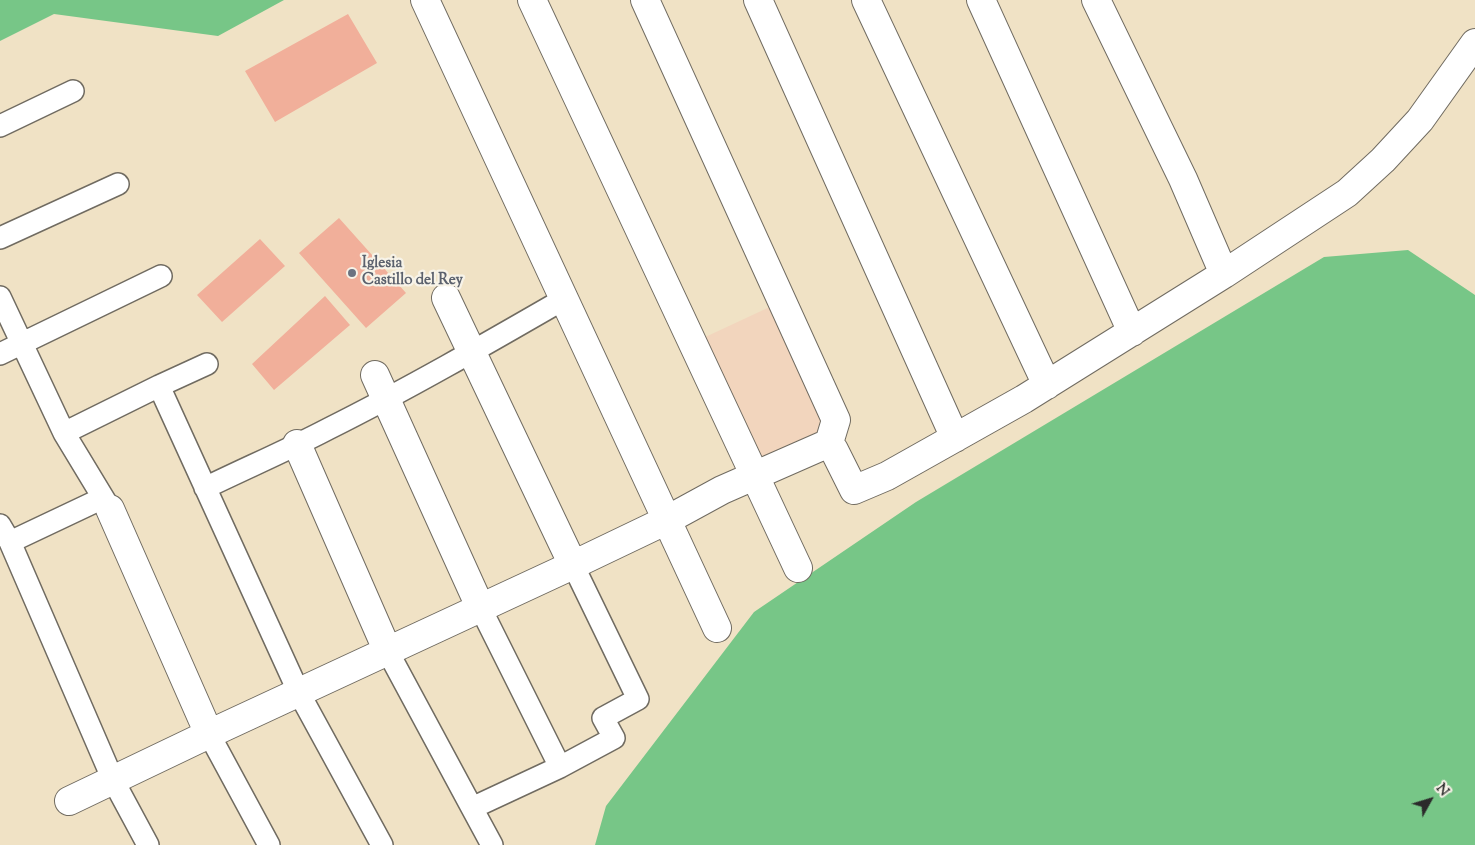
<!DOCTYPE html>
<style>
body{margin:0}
#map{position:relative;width:1475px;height:845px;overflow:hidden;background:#f0e2c5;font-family:"Sorts Mill Goudy",serif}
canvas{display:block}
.north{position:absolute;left:1405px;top:775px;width:50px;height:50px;-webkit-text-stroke:4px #f7f3e8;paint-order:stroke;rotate:51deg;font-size:14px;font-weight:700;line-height:20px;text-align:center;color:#2b2b2b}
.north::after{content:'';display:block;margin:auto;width:18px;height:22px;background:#2b2b2b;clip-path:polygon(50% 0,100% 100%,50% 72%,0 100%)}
</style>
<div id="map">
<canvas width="1475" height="845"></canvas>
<div class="north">N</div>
</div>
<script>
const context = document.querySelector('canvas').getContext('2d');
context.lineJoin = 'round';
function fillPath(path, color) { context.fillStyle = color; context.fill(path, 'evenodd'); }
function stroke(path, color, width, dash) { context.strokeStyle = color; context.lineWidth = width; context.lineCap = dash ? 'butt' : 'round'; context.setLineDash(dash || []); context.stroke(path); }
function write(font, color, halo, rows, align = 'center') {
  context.font = font + ' "Sorts Mill Goudy",serif'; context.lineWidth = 4.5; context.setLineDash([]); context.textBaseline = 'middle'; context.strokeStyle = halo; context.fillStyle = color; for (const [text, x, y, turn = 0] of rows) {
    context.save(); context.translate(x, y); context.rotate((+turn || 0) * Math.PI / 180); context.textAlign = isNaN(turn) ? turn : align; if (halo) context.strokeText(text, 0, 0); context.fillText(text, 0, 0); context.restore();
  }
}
fillPath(new Path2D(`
 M774,305L828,422L825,432L759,466L701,339Z`), '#f2d5bd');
fillPath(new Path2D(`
 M0,0H284L218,36L54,14L0,41Z
 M1408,250L1475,295V845H595L606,806L754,612L916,502L1324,257Z`), '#77c687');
fillPath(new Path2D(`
 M348,14L377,63L275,122L245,71Z
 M339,218L406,293L366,328L299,253Z
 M260,239L285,266L222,322L197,295Z
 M325,296L350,325L274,390L252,364Z`), '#f1af9a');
const pedestrian = new Path2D(`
 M0,126L73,91
 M0,238L118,184
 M0,297L64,433L159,386L299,693L382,845
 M0,354L161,276
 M159,386L207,364
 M64,433L110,509
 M205,488C246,468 288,450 328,429C408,389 486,344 564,299
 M0,525L10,542L113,780L148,845
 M10,542L103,498
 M481,609L560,767L472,808L492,845
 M388,652L472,808
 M209,734L269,845
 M560,767L614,738L603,718L638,699L573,565`);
const minor = new Path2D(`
 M425,0L717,628
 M532,0L798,568
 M645,0L836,420L829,443
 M758,0L955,438
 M866,0L1047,385
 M981,0L1132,332
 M1096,0L1183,179L1224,274
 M446,298L573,565
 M375,375L481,609
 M297,444L388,652
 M110,509L209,734
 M69,801L209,734L573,565L667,520L722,490L829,443L834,450L854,490L887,476L1024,399L1224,274L1347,193L1383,160L1420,120L1475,43`);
stroke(pedestrian, '#706b61', 24);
stroke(minor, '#706b61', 30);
stroke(pedestrian, '#fff', 21);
stroke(minor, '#fff', 28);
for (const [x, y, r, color] of [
 [352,273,5,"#6b7280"]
]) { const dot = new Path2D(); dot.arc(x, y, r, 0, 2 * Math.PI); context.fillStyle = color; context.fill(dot); stroke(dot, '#f7f3e8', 2); }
write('bold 15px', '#5b616d', '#f7f3e8', [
 ["Iglesia",362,264],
 ["Castillo del Rey",362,281]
], 'left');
</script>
